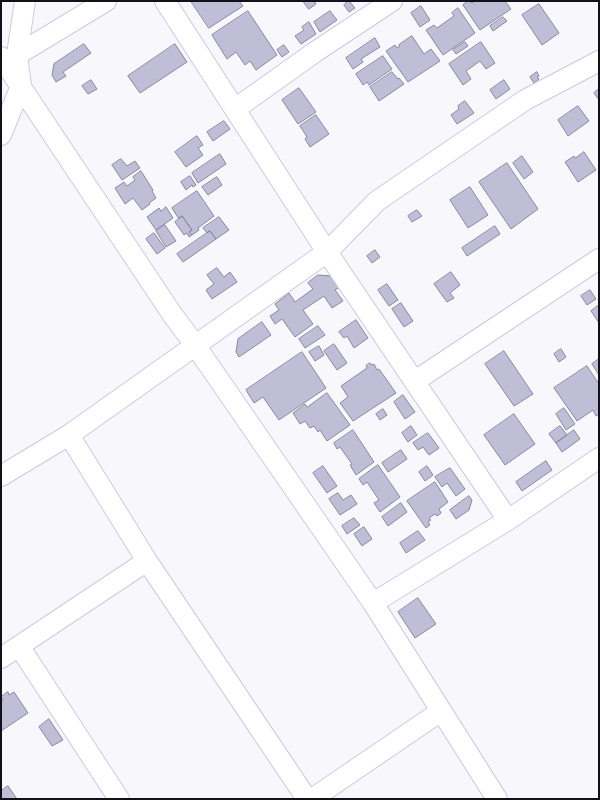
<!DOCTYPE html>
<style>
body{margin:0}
#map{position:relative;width:600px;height:800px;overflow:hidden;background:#f7f7fc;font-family:"Work Sans",sans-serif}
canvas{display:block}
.frame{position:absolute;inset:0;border:2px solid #121119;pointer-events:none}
</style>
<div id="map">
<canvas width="600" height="800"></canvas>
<div class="frame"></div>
</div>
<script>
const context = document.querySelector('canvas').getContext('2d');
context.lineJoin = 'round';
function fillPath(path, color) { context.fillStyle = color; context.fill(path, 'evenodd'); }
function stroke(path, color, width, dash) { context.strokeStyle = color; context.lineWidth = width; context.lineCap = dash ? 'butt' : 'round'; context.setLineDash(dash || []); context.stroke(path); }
const building = new Path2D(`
 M191,1H239L243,6L209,28Z
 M303,1H314L316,4L309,9Z
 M349,1L355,8L349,12L344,5Z
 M469,1L472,3L475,1H505L511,9L480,30L463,5Z
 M539,4L559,33L542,45L522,15Z
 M421,6L430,20L420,27L411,13Z
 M458,8L475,33L443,55L426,30L434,25L437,28L454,16L452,13Z
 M248,11L277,55L256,70L250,61L245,65L236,52L227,59L212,35Z
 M330,11L337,20L320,32L314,22Z
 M503,17L507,21L493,31L490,26Z
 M309,22L316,34L301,44L295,36L304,30L302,27Z
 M412,36L424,54L431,49L440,61L408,82L386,51L395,45L397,48L400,46L399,45Z
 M375,38L380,47L361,59L363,62L353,69L346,58Z
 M465,42L468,46L456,54L453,50Z
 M481,42L495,63L486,69L480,61L466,71L471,79L463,85L449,64Z
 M84,44L91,53L63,72L66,76L56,82L52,75L54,64Z
 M175,44L187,62L140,93L128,76Z
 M284,45L289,52L282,57L277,50Z
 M383,56L392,69L369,85L367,82L363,85L356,74Z
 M392,72L398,79L399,78L404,84L379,101L370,87Z
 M537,72L539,76L537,77L539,79L534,83L530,77Z
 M91,80L97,89L88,94L82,86Z
 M504,80L510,89L496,99L490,90Z
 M299,88L316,112L298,124L282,100Z
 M599,89V100L594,93Z
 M465,101L474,113L457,124L451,115L459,109L458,106Z
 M578,106L589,121L568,136L558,120Z
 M316,115L329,134L310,147L305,139L307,137L300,126Z
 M224,121L230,129L213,141L207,132Z
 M197,136L203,145L198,148L203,155L186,167L175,152Z
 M584,152L596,170L578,182L565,162L574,156L575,158Z
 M220,154L226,164L198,183L192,173Z
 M522,156L533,172L524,179L513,163Z
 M121,159L127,166L135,161L140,168L122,180L112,165Z
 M507,163L538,209L511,229L479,182Z
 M141,171L153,190L152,191L156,198L149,203L150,204L142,210L133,198L125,204L115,188L124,182L127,186L135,180L133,177Z
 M190,176L196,185L193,187L192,185L186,190L181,182Z
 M217,177L222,185L208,195L202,187Z
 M470,187L488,215L468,228L450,200Z
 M197,191L214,216L198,228L199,230L192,235L189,232L192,230L182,216L179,219L172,208Z
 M166,207L173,218L156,230L147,217L159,208L161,211Z
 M417,210L422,216L412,222L408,216Z
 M182,216L192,230L189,232L192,235L189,237L187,233L184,235L175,222Z
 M219,217L229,230L216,239L210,231L207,233L203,228Z
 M165,225L176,241L166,247L156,231Z
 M495,226L500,234L467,256L462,248Z
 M210,231L216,239L183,262L177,254Z
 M154,233L165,248L157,254L146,239Z
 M375,250L380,257L372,263L367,256Z
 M217,268L224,277L230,272L237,282L212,299L206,290L214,284L207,275Z
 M451,272L460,285L450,293L454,298L447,302L434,284Z
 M318,275L332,276L343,285L335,290L343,301L332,308L324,296L303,310L313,324L295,337L282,319L275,324L270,316L279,310L275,304L289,293L295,302L313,289L308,283Z
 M387,284L398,300L389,306L378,290Z
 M590,290L596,299L587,305L581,296Z
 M401,303L413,321L404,327L392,309Z
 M599,305V323L591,311Z
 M356,320L368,338L354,348L347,336L344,338L339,332Z
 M262,322L271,335L239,357L236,352L238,339Z
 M318,326L325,335L305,348L299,339Z
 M334,344L347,363L337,370L324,351Z
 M319,346L324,355L315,361L309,352Z
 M561,349L566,357L559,362L554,354Z
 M504,351L533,394L514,406L485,364Z
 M302,352L326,388L279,420L263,397L254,403L246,390Z
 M599,359V375L592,364Z
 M370,363L372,365L374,364L377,370L379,369L396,393L353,421L340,403L348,397L341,386L367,368L366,366Z
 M587,366L599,384V414L596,416L593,410L577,421L554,388Z
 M327,393L350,425L327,441L320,430L318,432L314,426L310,428L305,421L300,424L293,413L305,404L307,407Z
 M403,395L415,412L405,419L394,402Z
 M564,408L575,424L566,430L556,414Z
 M383,409L387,415L380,420L376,414Z
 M514,414L535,444L505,465L484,435Z
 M411,426L417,435L408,442L402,433Z
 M560,426L567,435L556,443L549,434Z
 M353,430L374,462L356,475L350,465L352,464L340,447L337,449L334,443Z
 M574,430L580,439L562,452L556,443Z
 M428,433L439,448L429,455L423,447L418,450L413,443Z
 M401,450L407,459L388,472L382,463Z
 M546,461L552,470L522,491L516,482Z
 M378,465L400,497L380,512L374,503L379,500L367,482L363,485L359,479Z
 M323,466L337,486L327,493L313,473Z
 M427,466L433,475L425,481L419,472Z
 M450,468L465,489L456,496L447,483L442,487L435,477Z
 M435,482L448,502L439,509L441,513L437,516L435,514L429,518L431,520L428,522L430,525L426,528L407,501Z
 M338,493L343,500L351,495L357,504L340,515L329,499Z
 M469,496L472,500L469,510L456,519L450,510Z
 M401,503L407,512L388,526L382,517Z
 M354,518L360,525L347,534L342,526Z
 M364,527L372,539L362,546L354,534Z
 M418,531L425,540L406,553L400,543Z
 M418,598L436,624L415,638L398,612Z
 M8,692L9,695L14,692L28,713L1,731V701L3,700L1,697Z
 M49,719L63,740L52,746L39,727Z
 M8,786L17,799H1V791Z`);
fillPath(building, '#c0bdd6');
stroke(building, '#8a879e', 1);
const minor = new Path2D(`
 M165,1L327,252L508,520
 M17,55L106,1
 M1,57L172,314L195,345L373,603L497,799
 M235,109L315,52L392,1
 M1,135L21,86L17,55L25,1
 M415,381L599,259
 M69,435L147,561L307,799
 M1,476L69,435L327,252L377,201L525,100L599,61
 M373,603L508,520L599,458
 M19,646L119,799
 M1,658L147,561
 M312,799L441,711`);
stroke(minor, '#cdc9e2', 22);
stroke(minor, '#fff', 20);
</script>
